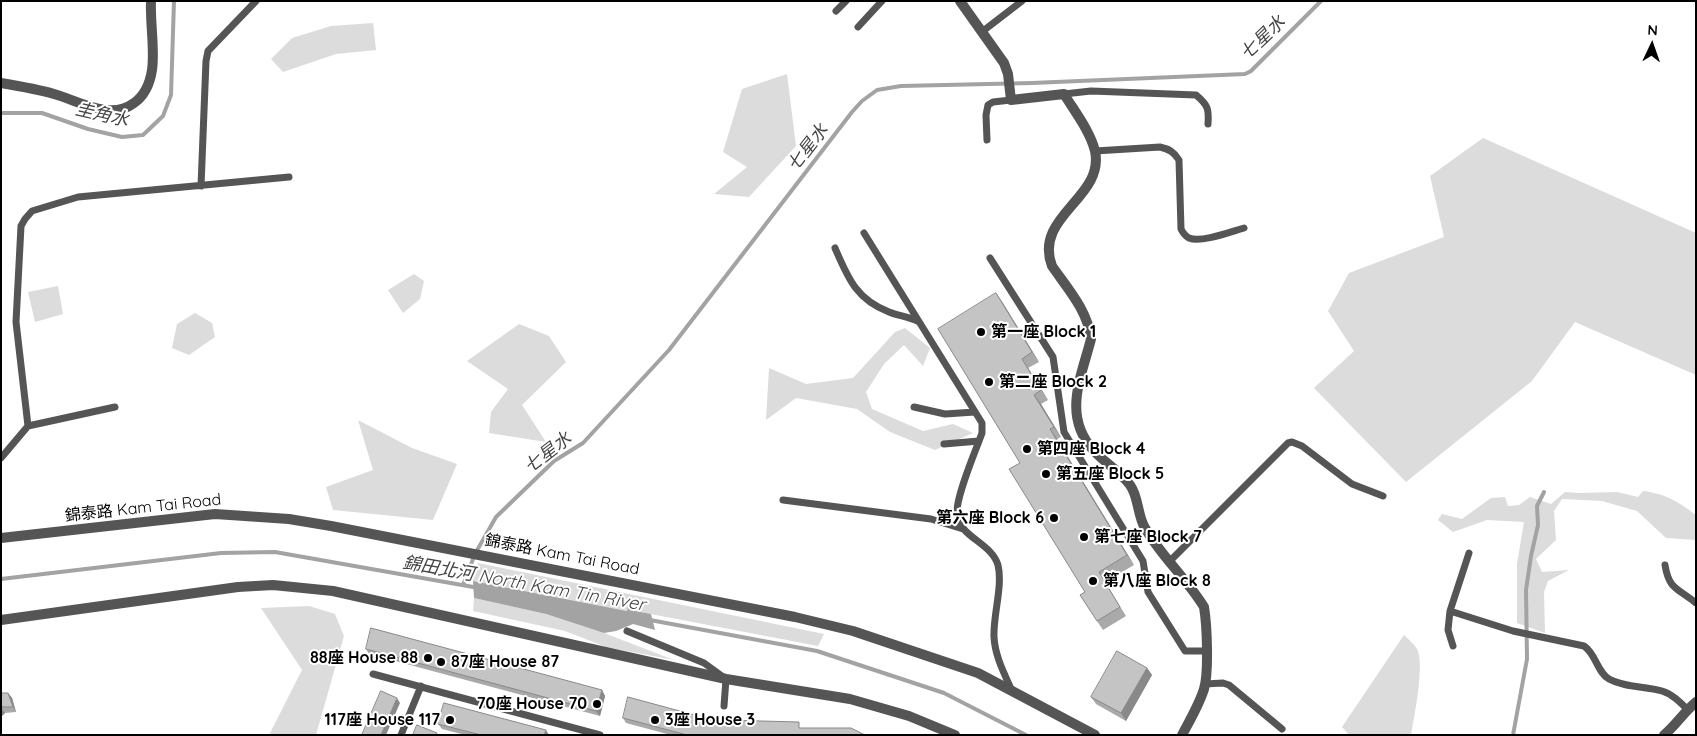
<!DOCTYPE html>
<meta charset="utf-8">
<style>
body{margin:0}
#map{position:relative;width:1697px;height:736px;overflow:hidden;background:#fff;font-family:Quicksand,sans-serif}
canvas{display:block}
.frame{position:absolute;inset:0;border:2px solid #000;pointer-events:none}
.north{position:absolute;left:1627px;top:20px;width:50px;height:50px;-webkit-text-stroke:4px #fff;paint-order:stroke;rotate:3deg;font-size:14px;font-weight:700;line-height:20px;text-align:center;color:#000}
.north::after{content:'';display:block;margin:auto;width:18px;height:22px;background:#000;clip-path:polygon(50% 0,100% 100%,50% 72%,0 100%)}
</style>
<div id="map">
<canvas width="1697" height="736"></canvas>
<div class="frame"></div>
<div class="north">N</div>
</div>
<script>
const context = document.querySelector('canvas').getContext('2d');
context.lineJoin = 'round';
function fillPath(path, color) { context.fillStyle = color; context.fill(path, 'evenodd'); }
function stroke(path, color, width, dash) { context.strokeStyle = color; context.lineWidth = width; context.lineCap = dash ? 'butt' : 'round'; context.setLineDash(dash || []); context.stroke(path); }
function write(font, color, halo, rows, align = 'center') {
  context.font = font + ' Quicksand,"Noto Sans TC",sans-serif'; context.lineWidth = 4; context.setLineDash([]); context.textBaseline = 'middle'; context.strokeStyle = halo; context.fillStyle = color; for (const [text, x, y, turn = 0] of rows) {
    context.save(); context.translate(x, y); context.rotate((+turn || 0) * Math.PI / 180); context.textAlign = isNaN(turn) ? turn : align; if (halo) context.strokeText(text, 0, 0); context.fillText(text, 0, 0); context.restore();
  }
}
fillPath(new Path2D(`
 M373,23L376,50L336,54L283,72L271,59L292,38L331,26Z
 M787,74L796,146L749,197L714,194L747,167L723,152L742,89Z
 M1483,138L1696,233V375L1575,322L1532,381L1406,482L1314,388L1354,351L1328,311L1349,273L1444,237L1430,176Z
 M414,274L424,281L420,299L403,313L388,290Z
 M58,286L63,314L35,322L28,292Z
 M195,313L212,323L215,337L189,355L172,348L177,324Z
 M519,324L549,336L566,362L522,405L546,442L489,433L491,412L508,389L467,361Z
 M905,328L930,348L923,366L904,345L884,364L866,392L872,409L923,431L953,424L973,433L935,450L890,432L857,409L796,398L766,420L769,368L806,384L853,378L895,332Z
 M358,420L412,448L457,464L433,520L333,510L326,487L373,470Z
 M1643,491C1666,494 1677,501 1696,515V540L1666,538L1637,511L1602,501L1562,499L1554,511L1556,540L1536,559L1542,572L1569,570L1548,581L1544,592L1545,633L1517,623V564L1524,522L1487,520L1453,532L1438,520L1442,514L1462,519L1491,498L1505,497L1508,506L1519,505L1530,497L1551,504L1565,492L1580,493L1617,492L1638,497Z
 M478,563L824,634L818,646L635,611L636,605L629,604L628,611L473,581Z
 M474,598L546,614L604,633L674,660L606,647L565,631L473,611Z
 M309,606L335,614L344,636L316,735H269L302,670L261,608Z
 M1404,635C1408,639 1414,644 1417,649C1425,664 1414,718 1411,735H1349L1342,727Z`), '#dcdcdc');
fillPath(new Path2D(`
 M473,581L627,611L629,603L636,605L635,611L651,614L655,630L633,624L616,631L604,633L546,614L474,598Z`), '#a3a3a3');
stroke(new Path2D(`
 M1,113H42L88,129L122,137L143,135L163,116L171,95L174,1
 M1,579L221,553L275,552L479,588
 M463,585L475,554L496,517L554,461L583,443L669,350L852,112L862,101L877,90L901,86L1032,83L1245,74L1251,71L1321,1
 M650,620L817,651L944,693L1026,735
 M1513,735L1527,659L1526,590L1531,556L1538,525L1537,506L1544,492`), '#a3a3a3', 4);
stroke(new Path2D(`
 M836,11L846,1
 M858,27L882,1
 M983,31L1022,1
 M1064,94L1091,91L1196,95C1208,105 1209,109 1208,124
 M987,140L986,115L988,105L993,102L1011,100
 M1095,151L1160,147C1169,149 1174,152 1179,160L1181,229C1183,233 1185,236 1189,238C1201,243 1230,232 1244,228
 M201,186L206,61L208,51L256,1
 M864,233L982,423V433C976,450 956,496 957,513C958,537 991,542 998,565C1003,586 993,615 994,637C995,656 1004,673 1012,691
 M835,248C848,278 856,299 889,312C899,316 910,317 919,322
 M990,258L1053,357L1064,432L1143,561L1148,592L1185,651H1206
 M914,407L945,414L975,412
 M28,426L16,322L21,226L25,219L32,211L78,197L289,177
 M944,444L979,441
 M1,458L28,426L115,407
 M783,500L931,519L963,529
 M1169,562L1288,443L1292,442L1302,446L1352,484L1383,496
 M1665,565C1669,590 1678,588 1696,603
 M1450,611L1513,631L1584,646C1596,654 1597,672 1609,679C1625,688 1646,686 1662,691C1672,694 1680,702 1687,709
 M627,631L704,663L726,679L724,706
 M1453,646L1448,630L1450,611L1469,553
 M373,674L600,735
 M1205,684L1223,683L1229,685L1282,729
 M401,735L421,686`), '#555', 7);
stroke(new Path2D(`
 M960,1L1004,63L1008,74L1011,100L1064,94C1075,112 1090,131 1095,151C1105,198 1033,216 1052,266C1068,289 1088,311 1091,339C1081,378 1062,416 1094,451C1105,463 1121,472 1130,485C1139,497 1137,515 1145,528C1161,556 1187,579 1204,607C1207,625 1209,672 1204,689C1199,705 1190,720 1182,735
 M1,83C19,86 37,89 54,94C79,101 110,121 134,103C144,96 150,83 152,70C155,50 150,23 151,1
 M1,538L215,514L289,519L331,526L795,617L853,631L978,673L1095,735
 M1,620L238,587L273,585L333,591L726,679L850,699L909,716L955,735
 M1664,735C1676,725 1684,712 1696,702`), '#555', 10);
fillPath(new Path2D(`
 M996,293L1039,362L1028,368L1048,400L1041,404L1061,437L1057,439L1134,565L1105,582L1126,616L1103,630L1097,621L1085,592L1020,463Z
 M366,649L602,690L605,696L600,716L369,654Z
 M1147,668L1152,675L1126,721L1096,704L1091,697Z
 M1,693H8L12,698L16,712L5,713L1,717Z
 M623,718L724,723L865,735H671L626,723Z
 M438,724L549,735H465L442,729Z`), '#a9a9a9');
fillPath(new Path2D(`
 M996,293L1003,303L1039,362L1032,352Z
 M1022,359L1028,368L1048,400L1041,390Z
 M1034,395L1041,404L1061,437L1054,427Z
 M1050,429L1057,439L1134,565L1127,555Z
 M1147,668L1152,675L1126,721L1121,713Z
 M602,690L605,696L600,716L596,711Z
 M8,693L12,698L16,712L13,707Z
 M397,698L400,703L386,735H381Z
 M1,708L5,713L1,717Z
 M546,730L549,735H544Z`), '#898989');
const building = new Path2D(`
 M996,293L1032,352L1022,359L1041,390L1034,395L1054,427L1050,429L1127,555L1099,572L1120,607L1097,621L1080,595L1085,592L1009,469L1020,463L938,329Z
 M371,628L602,690L596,711L366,649Z
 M1117,651L1147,668L1121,713L1091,697Z
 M381,691L397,698L381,735H362Z
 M1,693H8L13,707H1Z
 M628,697L724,723V720L799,722V728H851L865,735H687L623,718Z
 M444,703L546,730L544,735H481L438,724Z
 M417,725L437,733L436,735H413Z`);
fillPath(building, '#c4c4c4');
stroke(building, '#898989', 1);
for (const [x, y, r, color] of [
 [981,332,5,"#000"],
 [989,382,5,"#000"],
 [1027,449,5,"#000"],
 [1046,474,5,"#000"],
 [1054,518,5,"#000"],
 [1084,537,5,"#000"],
 [1093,581,5,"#000"],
 [428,658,5,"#000"],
 [441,662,5,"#000"],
 [597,704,5,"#000"],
 [450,720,5,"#000"],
 [655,720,5,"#000"]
]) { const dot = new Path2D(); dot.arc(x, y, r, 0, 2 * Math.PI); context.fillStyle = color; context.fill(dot); stroke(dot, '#fff', 2); }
write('bold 16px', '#000', '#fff', [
 ["第一座 Block 1",991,332],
 ["第二座 Block 2",999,382],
 ["第四座 Block 4",1037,449],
 ["第五座 Block 5",1056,474],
 ["第六座 Block 6",1044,518,"right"],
 ["第七座 Block 7",1094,537],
 ["第八座 Block 8",1103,581],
 ["88座 House 88",418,658,"right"],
 ["87座 House 87",451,662],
 ["70座 House 70",587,704,"right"],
 ["117座 House 117",440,720,"right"],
 ["3座 House 3",665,720]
], 'left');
write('16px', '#000', '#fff', [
 ["錦泰路 Kam Tai Road",143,508,-6],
 ["錦泰路 Kam Tai Road",562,555,11]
]);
write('italic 18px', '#444', '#fff', [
 ["七星水",1263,38,-44],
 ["圭角水",102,115,13],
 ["七星水",808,148,-52],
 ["七星水",548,453,-38],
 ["錦田北河 North Kam Tin River",524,584,10]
]);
</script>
